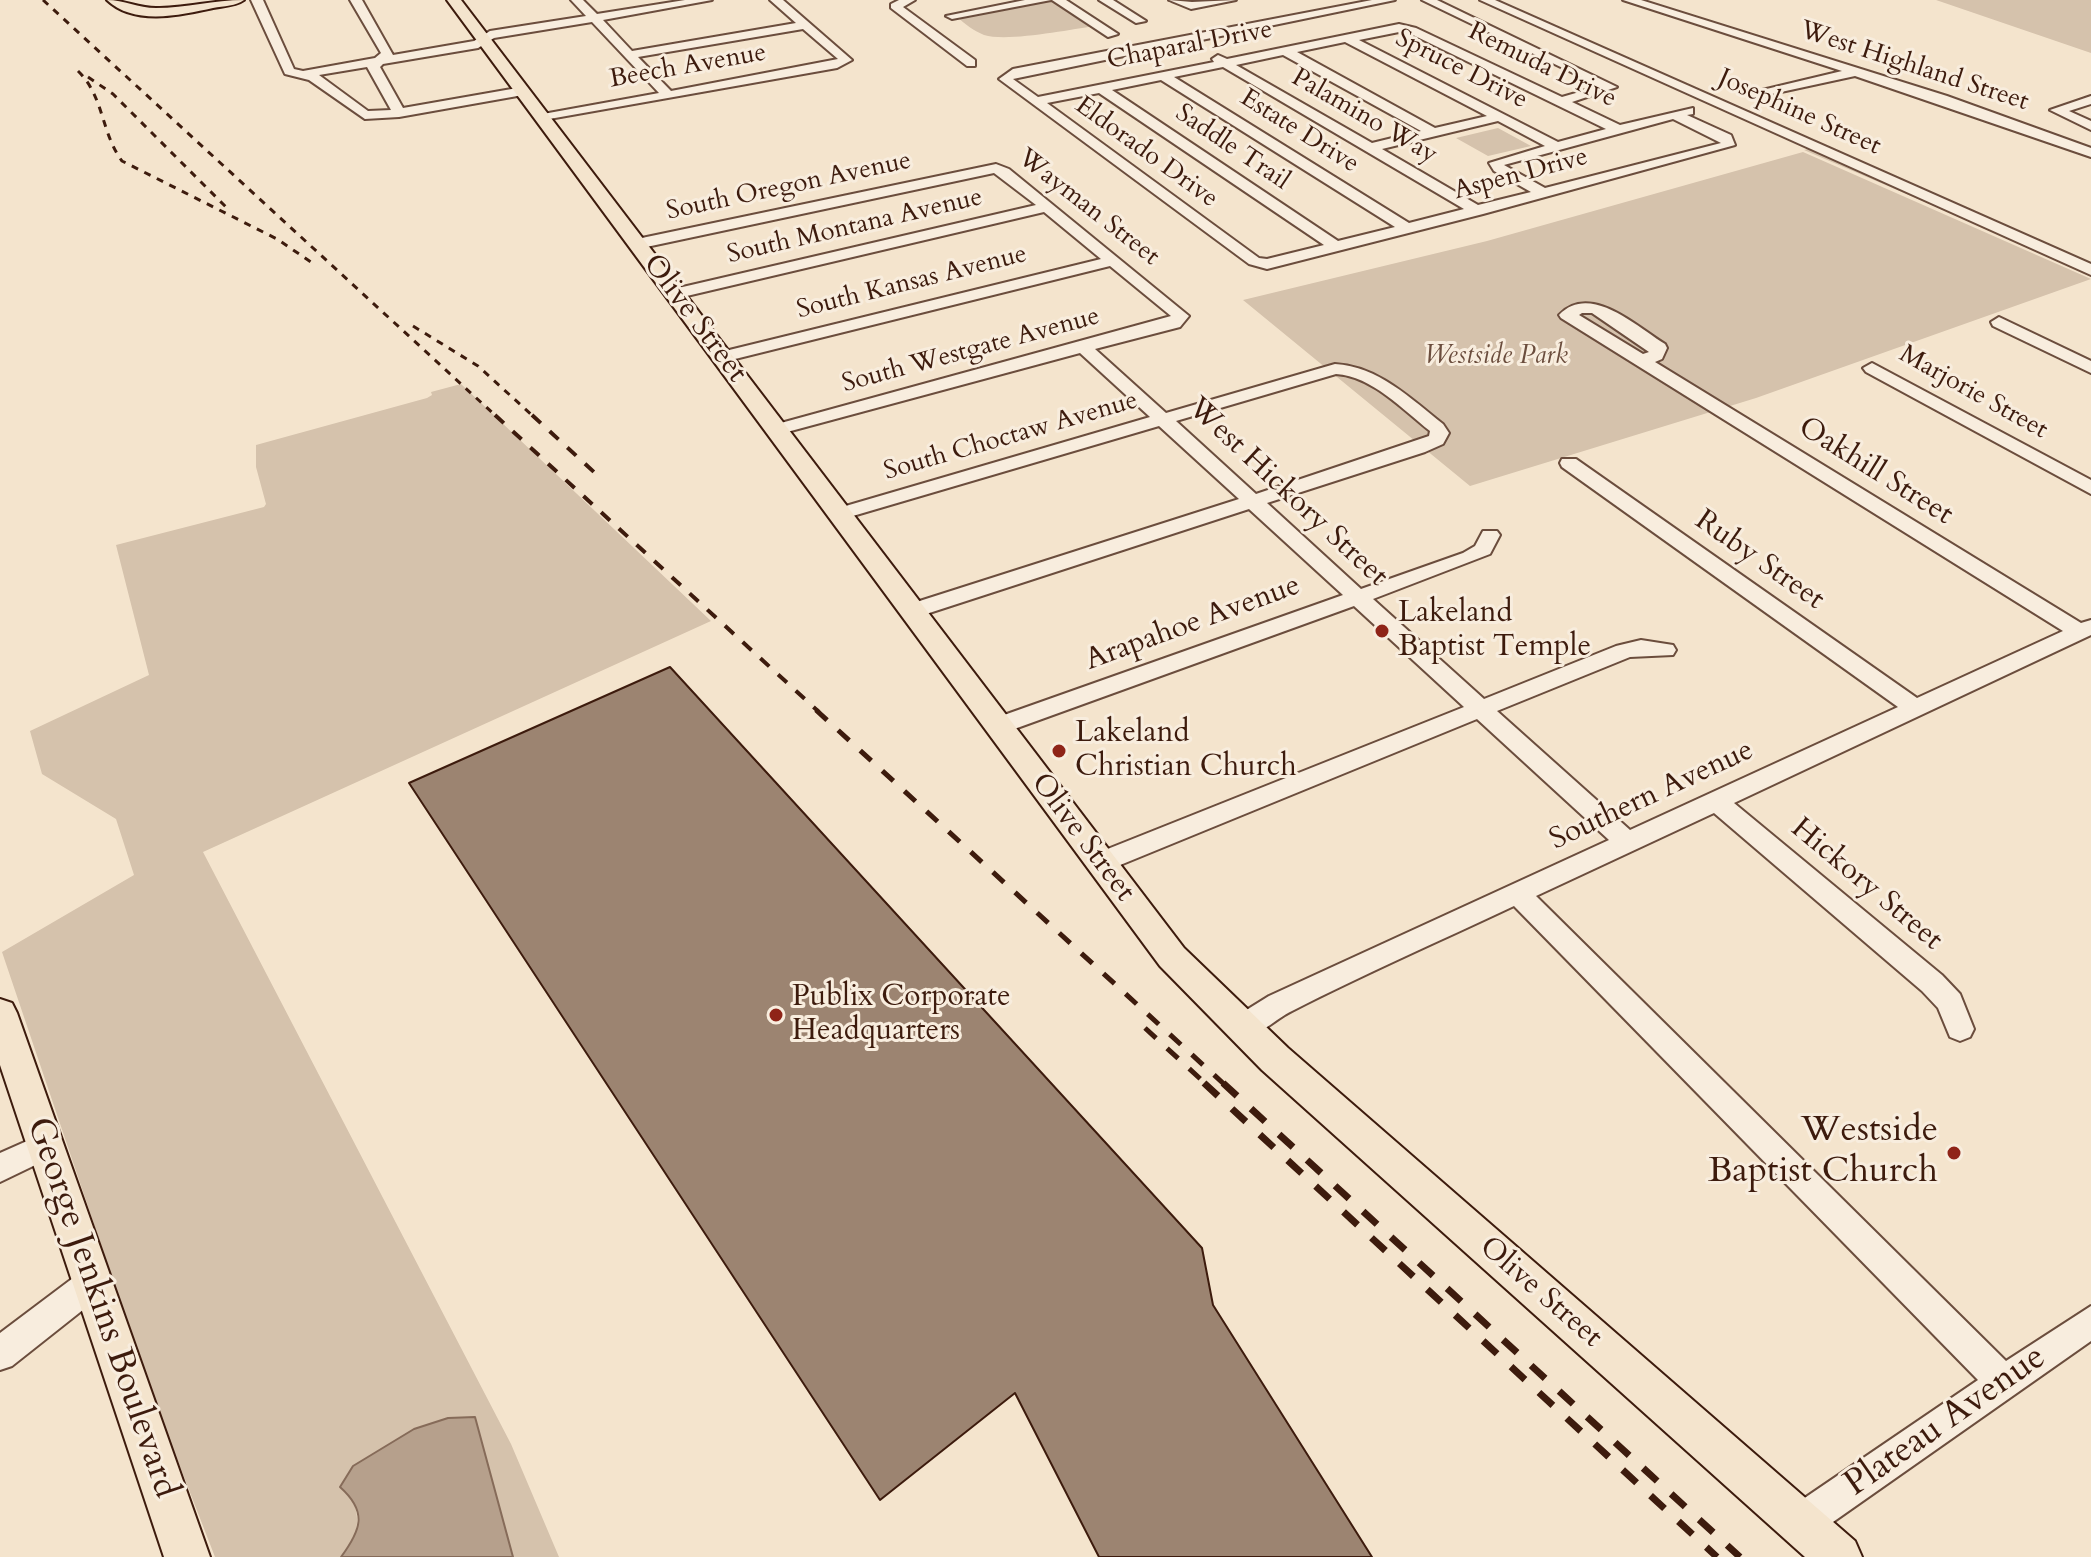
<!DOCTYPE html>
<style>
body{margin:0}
canvas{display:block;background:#f4e4cd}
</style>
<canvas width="2091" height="1557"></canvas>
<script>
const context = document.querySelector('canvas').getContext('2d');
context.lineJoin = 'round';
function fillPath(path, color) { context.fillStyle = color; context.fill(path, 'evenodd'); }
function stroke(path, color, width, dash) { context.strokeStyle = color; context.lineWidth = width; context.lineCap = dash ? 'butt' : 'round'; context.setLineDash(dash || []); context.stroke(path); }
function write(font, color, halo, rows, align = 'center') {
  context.font = font + ' Cardo,serif'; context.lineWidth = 6; context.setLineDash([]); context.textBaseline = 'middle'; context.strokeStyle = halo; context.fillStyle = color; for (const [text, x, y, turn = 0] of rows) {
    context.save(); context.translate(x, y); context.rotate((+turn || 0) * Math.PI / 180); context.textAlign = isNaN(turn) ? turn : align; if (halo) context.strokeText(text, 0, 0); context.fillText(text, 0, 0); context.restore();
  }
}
fillPath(new Path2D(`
 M1053,0L1094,26C1068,30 1007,42 984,35C974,31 965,24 957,17Z
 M1936,0H2091V53Z
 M1498,128L1531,146L1488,156L1456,138Z
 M1812,148L2074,266L1804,150Z
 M1803,152L2091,279L1756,398L1470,486L1243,300L1487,241Z
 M461,384L711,621L203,852L511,1444L559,1557H513L474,1417L448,1418L352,1498C362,1524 357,1535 341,1557H215L148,1384L2,952L134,875L116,819L42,774L30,731L149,675L116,545L264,507L266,504L256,467V445L427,398L432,395L431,392Z`), '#d5c2ac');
const water = new Path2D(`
 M475,1417L513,1557H341C361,1530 368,1512 340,1487L353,1466L414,1429L448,1418Z`);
fillPath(water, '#b6a08c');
stroke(water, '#866b59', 2);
const building = new Path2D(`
 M670,667L1202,1248L1213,1305L1372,1557H1099L1015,1393L880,1500L409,783Z`);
fillPath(building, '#9c8471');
stroke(building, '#3d1b0d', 2);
const minor = new Path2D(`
 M251,0H263L294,69L303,71L375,58L381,53L350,0H362L393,55L474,41L490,31L586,16L571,0H583L597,14L685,0H712L603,20L632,51L796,23L770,0H783L852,60L837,68L538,121L536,118L543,114L659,93L592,22L494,38L478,48L383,64L380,67L403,108L523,87L529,91L523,95L399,117L365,119L309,80L285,74ZM803,29L838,59L671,91L638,57ZM367,67L391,110L368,111L319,75Z
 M899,0H915L903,7L975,60V66H967L891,8V4Z
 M1025,0H1051L952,19L946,16Z
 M1052,0H1066L1118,34L1108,37Z
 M1099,0H1113L1146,21L1136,23Z
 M1169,0L1192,2L1236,0L1191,9Z
 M1372,0H1395L1013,79L1038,97L1214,62L1212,59L1218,55L1227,59L1399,24L1416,28L1562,97L1600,86L1422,0H1437L1617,87L1572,102L1620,125L1693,108V114L1687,115L1731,135L1735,145L1483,214L1267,269L1249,264L999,79L1013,69ZM1399,32L1409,33L1606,129L1558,142L1359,40ZM1345,42L1487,116L1435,128L1297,52ZM1283,55L1421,131L1372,143L1236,65ZM1223,67L1464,209L1409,223L1174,77ZM1161,80L1395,227L1338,241L1112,90ZM1099,93L1324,245L1267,259L1259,258L1047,103ZM1673,119L1721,143L1545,188L1504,165ZM1498,121L1545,146L1489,163L1494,171L1531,192L1478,205L1382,149Z
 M1480,0H1495L2091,264V275Z
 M1623,0H1641L1947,96L2091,148V157L1855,76L1758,97V91L1842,71Z
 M2091,96V104L2069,111L2091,121V130L2050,110Z
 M996,164L1009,169L1189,316L1180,327L1095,349L1166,413L1335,364C1378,366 1411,399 1443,424L1449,433L1443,444L1425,452L1267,503L1361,589L1463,553L1475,546L1483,531H1497L1500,535L1490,554L1373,599L1484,699L1616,646L1641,640L1673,645L1676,650L1673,655L1630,657L1497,711L1630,830L1898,707L1562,467L1560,463L1562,459H1576L1917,698L2063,631L1561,318L1559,315C1590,282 1637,327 1665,344L1667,348L1662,359L1655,362L2081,623L2091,620V635L1734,803L1942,975L1960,994L1974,1029L1970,1037L1960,1041L1950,1037L1938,1008L1922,991L1714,813L1536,896L2006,1361L2091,1306V1341L1813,1536L1800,1541L1787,1536L1782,1523L1787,1510L1978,1380L1514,906C1440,941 1364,974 1292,1011C1273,1020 1254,1043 1232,1035L1228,1027L1232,1019L1269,996L1609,840L1477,719L1108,870L1099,872L1090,870L1086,863L1090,856L1464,707L1354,606L1006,732H990L986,726L990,720L1343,595L1249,509L920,616H904L901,611L904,606L1239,499L1159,426L846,518H832L829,514L832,510L1150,417L1080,353L776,435L767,430L770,426L1171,316L1110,266L723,362L714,357L717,353L1101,259L1044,212L674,299L666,294L674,289L1036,205L994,173L637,249L629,244L637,239ZM1582,313H1592L1649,352L1643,354L1579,315ZM1336,374C1372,376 1403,410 1430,431L1429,436L1256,494L1176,421Z
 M1999,317L2091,361V373L1993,326L1991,322Z
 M1872,363L2091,480V494L1866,372L1863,368Z
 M45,1133L56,1137L60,1146L56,1155L0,1182V1153Z
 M92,1268L103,1272L108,1283L103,1294L12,1366L0,1370V1333L81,1272Z`);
const major = new Path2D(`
 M107,0C124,0 138,8 156,8C186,8 214,0 244,0C236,6 224,6 213,8C181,15 134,26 107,0Z
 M447,0H461L1184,948L1288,1048L1855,1541L1862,1557H1805L1262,1070L1160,966Z
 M0,999L12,1003L17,1013L210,1557H164L0,1065Z`);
stroke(minor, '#6b4d3d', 4);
stroke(major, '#3d1b0d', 4);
fillPath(minor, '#f8edde');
fillPath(major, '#f4e4cd');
stroke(new Path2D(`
 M43,0L497,417
 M78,71C104,96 101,133 122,161L277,239L311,262
 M88,77L113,94L230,211
 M413,326L478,366L534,417`), '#3d1b0d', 3, [7, 7]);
stroke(new Path2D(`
 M495,415L819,712
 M532,415L595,473`), '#3d1b0d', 4, [12, 12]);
stroke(new Path2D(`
 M816,710L1225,1085
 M1145,1028L1207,1085`), '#3d1b0d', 5, [15, 15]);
stroke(new Path2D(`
 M1204,1083L1717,1557
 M1223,1083L1740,1557`), '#3d1b0d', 7, [19, 19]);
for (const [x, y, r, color] of [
 [1382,631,8,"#8f2418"],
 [1059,751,8,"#8f2418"],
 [776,1015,8,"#8f2418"],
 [1954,1153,8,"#8f2418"]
]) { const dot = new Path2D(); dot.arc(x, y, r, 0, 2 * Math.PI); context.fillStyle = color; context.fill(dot); stroke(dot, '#f8edde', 3); }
write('26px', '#3d1b0d', '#f8edde', [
 ["Chaparal Drive",1190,46,-11],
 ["Remuda Drive",1542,66,26],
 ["Beech Avenue",688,67,-10],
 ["West Highland Street",1914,67,18],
 ["Spruce Drive",1461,70,27],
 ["Josephine Street",1799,113,24],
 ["Palamino Way",1364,117,30],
 ["Estate Drive",1299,132,32],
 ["Saddle Trail",1232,148,34],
 ["Eldorado Drive",1146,153,36],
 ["Aspen Drive",1521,175,-15],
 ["South Oregon Avenue",789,187,-12],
 ["Wayman Street",1088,208,38],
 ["South Montana Avenue",855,227,-13],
 ["South Kansas Avenue",912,283,-14],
 ["South Westgate Avenue",971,351,-15],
 ["Marjorie Street",1973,393,29],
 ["South Choctaw Avenue",1011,437,-16]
]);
write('italic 26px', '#6b4d3d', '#f8edde', [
 ["Westside Park",1496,357]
]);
write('30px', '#3d1b0d', '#f8edde', [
 ["Olive Street",694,319,53],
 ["Oakhill Street",1875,472,32],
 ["West Hickory Street",1287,493,43],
 ["Ruby Street",1759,561,35],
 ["Arapahoe Avenue",1193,624,-20],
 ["Southern Avenue",1652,796,-25],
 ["Olive Street",1082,838,53],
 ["Hickory Street",1866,885,40],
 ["Olive Street",1540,1293,41]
]);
write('30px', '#3d1b0d', '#f8edde', [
 ["Lakeland",1398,614],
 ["Baptist Temple",1398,648],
 ["Lakeland",1075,734],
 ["Christian Church",1075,768],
 ["Publix Corporate",792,998],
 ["Headquarters",792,1032]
], 'left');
write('36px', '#3d1b0d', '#f8edde', [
 ["Westside",1938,1132],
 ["Baptist Church",1938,1173]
], 'right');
write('36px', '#3d1b0d', '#f8edde', [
 ["George Jenkins Boulevard",101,1308,71],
 ["Plateau Avenue",1946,1422,-35]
]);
</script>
